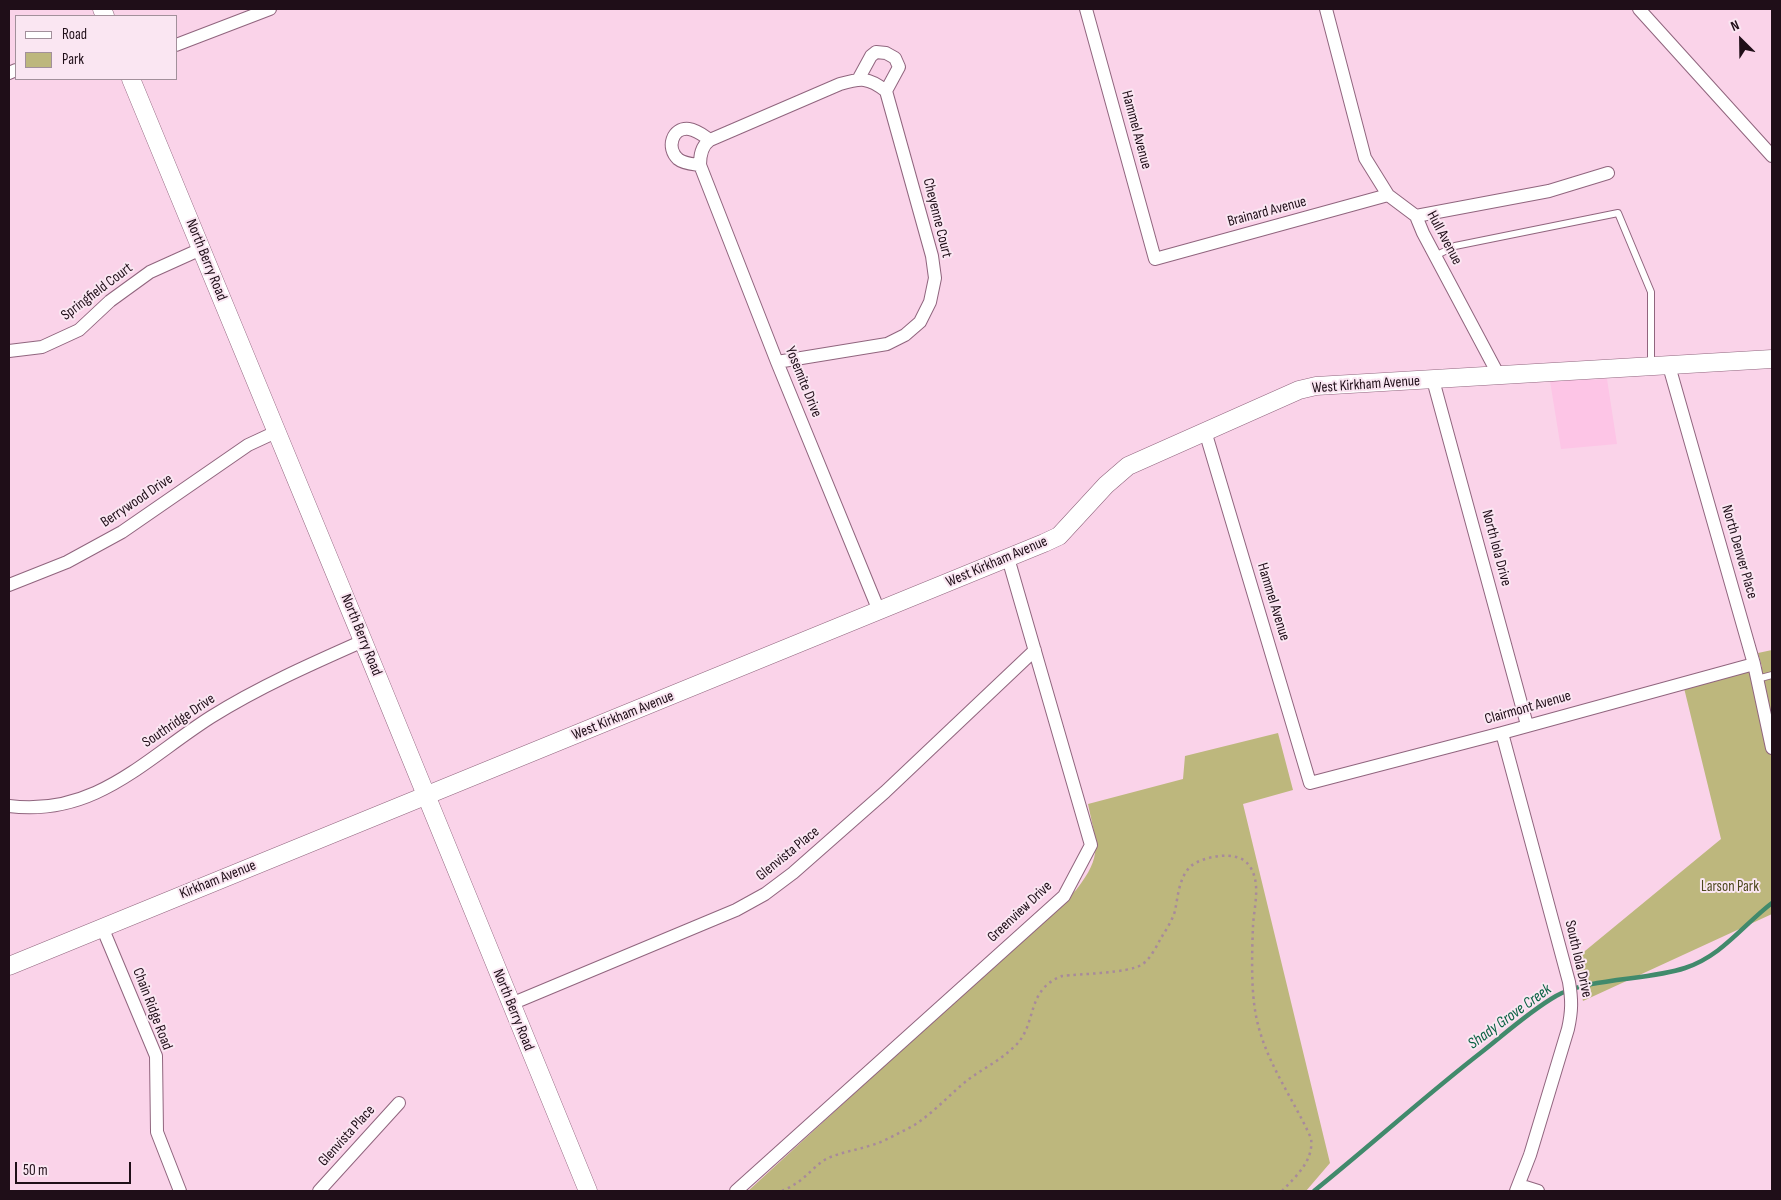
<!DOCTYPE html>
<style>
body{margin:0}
#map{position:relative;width:1781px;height:1200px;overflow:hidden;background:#fad3e9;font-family:"Sofia Sans Condensed",sans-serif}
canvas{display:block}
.frame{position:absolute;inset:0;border:10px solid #1f0e18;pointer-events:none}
.legend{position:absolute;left:15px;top:15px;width:162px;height:65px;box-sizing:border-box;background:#fae6f2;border:1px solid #a2909b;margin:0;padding:6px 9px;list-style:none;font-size:15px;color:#1f0e18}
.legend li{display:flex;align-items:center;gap:10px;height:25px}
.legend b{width:25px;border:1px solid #a2909b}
.north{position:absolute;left:1716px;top:15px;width:50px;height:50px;-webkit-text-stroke:4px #fae6f2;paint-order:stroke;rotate:337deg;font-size:14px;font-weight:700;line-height:20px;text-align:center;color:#1f0e18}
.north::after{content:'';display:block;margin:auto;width:18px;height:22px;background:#1f0e18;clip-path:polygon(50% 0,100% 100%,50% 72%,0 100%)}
.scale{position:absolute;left:15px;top:1162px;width:116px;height:22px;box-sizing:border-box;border:2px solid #1f0e18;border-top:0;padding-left:6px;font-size:15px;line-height:18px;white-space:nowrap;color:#1f0e18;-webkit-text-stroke:4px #fae6f2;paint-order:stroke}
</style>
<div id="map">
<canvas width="1781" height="1200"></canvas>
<div class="frame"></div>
<ul class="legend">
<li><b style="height:6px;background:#fff"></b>Road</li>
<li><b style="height:14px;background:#bdb77d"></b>Park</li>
</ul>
<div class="north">N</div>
<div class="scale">50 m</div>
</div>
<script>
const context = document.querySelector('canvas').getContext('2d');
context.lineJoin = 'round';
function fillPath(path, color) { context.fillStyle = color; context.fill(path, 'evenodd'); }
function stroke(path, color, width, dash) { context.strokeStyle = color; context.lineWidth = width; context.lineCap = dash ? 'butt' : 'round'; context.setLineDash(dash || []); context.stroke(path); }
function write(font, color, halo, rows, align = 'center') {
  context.font = font + ' "Sofia Sans Condensed",sans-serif'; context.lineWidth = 4; context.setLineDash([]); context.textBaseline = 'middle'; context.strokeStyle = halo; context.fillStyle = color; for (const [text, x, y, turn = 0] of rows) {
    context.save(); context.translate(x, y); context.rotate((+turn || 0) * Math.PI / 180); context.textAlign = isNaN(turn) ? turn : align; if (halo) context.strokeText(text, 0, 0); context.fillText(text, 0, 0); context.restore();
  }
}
fillPath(new Path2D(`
 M1607,379L1617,444L1561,449L1550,381Z`), '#fdc5e6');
fillPath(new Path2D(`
 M1772,650V914L1583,1001L1574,960L1721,839L1684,688L1762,667L1758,653Z
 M1278,733L1293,790L1243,804L1330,1163L1306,1191H748L1076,890C1104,855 1096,843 1088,804L1183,779L1185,756Z`), '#bdb77d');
stroke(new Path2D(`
 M1314,1191C1371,1145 1425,1096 1483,1051C1507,1032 1530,1011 1556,996C1591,977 1646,981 1685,968C1722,956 1743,925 1772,903`), '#418a6c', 4.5);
const lane = new Path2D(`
 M1435,256L1455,246L1618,213L1651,292V364
 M1757,679L1772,675`);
const street = new Path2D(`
 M1086,9L1155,259L1388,195
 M1326,9L1365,158L1388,195L1416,216L1423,233L1498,374
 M1639,9L1772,156
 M176,45L270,9
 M9,73L16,70
 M859,78L871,56L876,52L886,53L895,58L899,67L886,91
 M700,165C693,164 684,164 678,159C666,148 672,127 689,129C697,130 704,136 710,140
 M1416,216L1549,191L1608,173
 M9,351L42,347L79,330L110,301L150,272L201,249
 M777,362L887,344L905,335L920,322L930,302L935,278L932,256L886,91C868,77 861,78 840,84L710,140C701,146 700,156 700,165L777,362L879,611
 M1669,366L1754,664L1772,748
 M1433,380L1527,725
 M1205,431L1310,783L1502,733L1754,664
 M9,585L67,562L122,532L248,445L276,432
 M1502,733L1569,982C1572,1000 1572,1011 1568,1029L1530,1155L1516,1191
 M9,806C95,817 145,759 211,717C259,687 311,664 363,641
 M102,927L156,1056L157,1132L180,1191
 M511,1004L736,910L765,894L793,873L885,792L1035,650
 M1519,1185L1538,1191
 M319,1191L399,1103
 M736,1191L1064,896L1091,845L1008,558`);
const secondary = new Path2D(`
 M102,9L105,16
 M131,79L363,641L588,1191
 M9,966L1044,543L1059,536L1106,485L1128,466L1299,390L1316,386L1772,359`);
stroke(lane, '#90657e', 8);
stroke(street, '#90657e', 14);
stroke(secondary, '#90657e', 19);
stroke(new Path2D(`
 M782,1191C786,1189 791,1187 795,1184C807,1177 816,1164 828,1158C842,1152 857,1150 872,1145C883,1142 893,1136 903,1131C928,1120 947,1096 969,1079C984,1068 1001,1060 1015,1046C1038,1024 1025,990 1062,976C1078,974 1129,973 1141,965C1150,960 1156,947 1161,938C1166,930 1172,921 1175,911C1178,896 1179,877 1191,866C1203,856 1237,850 1248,864C1262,881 1254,906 1253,926C1252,951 1251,985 1255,1010C1262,1057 1292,1096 1311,1138C1314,1161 1296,1176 1282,1191`), '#a88a9b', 2.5, [2.5, 4]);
stroke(lane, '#fff', 6);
stroke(street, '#fff', 12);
stroke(secondary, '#fff', 18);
write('15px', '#1f0e18', '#fae6f2', [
 ["Hammel Avenue",1136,130,75],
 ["Brainard Avenue",1267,212,-15],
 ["Cheyenne Court",937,218,76],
 ["Hull Avenue",1444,238,62],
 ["North Berry Road",206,260,68],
 ["Springfield Court",97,292,-37],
 ["Yosemite Drive",803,382,68],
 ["West Kirkham Avenue",1366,385,-4],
 ["Berrywood Drive",137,501,-34],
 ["North Iola Drive",1496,548,75],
 ["North Denver Place",1739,552,74],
 ["West Kirkham Avenue",997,562,-23],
 ["Hammel Avenue",1273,602,73],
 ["North Berry Road",361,635,68],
 ["Clairmont Avenue",1528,708,-16],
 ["West Kirkham Avenue",623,716,-22],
 ["Southridge Drive",179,721,-34],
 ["Glenvista Place",788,854,-39],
 ["Kirkham Avenue",218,880,-22],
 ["Greenview Drive",1020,912,-43],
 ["South Iola Drive",1578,959,77],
 ["Chain Ridge Road",152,1009,69],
 ["North Berry Road",513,1010,68],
 ["Glenvista Place",347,1136,-48]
]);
write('15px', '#4d481e', '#fae6f2', [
 ["Larson Park",1730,887]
]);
write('italic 16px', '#096243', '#fae6f2', [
 ["Shady Grove Creek",1510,1017,-36]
]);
</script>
